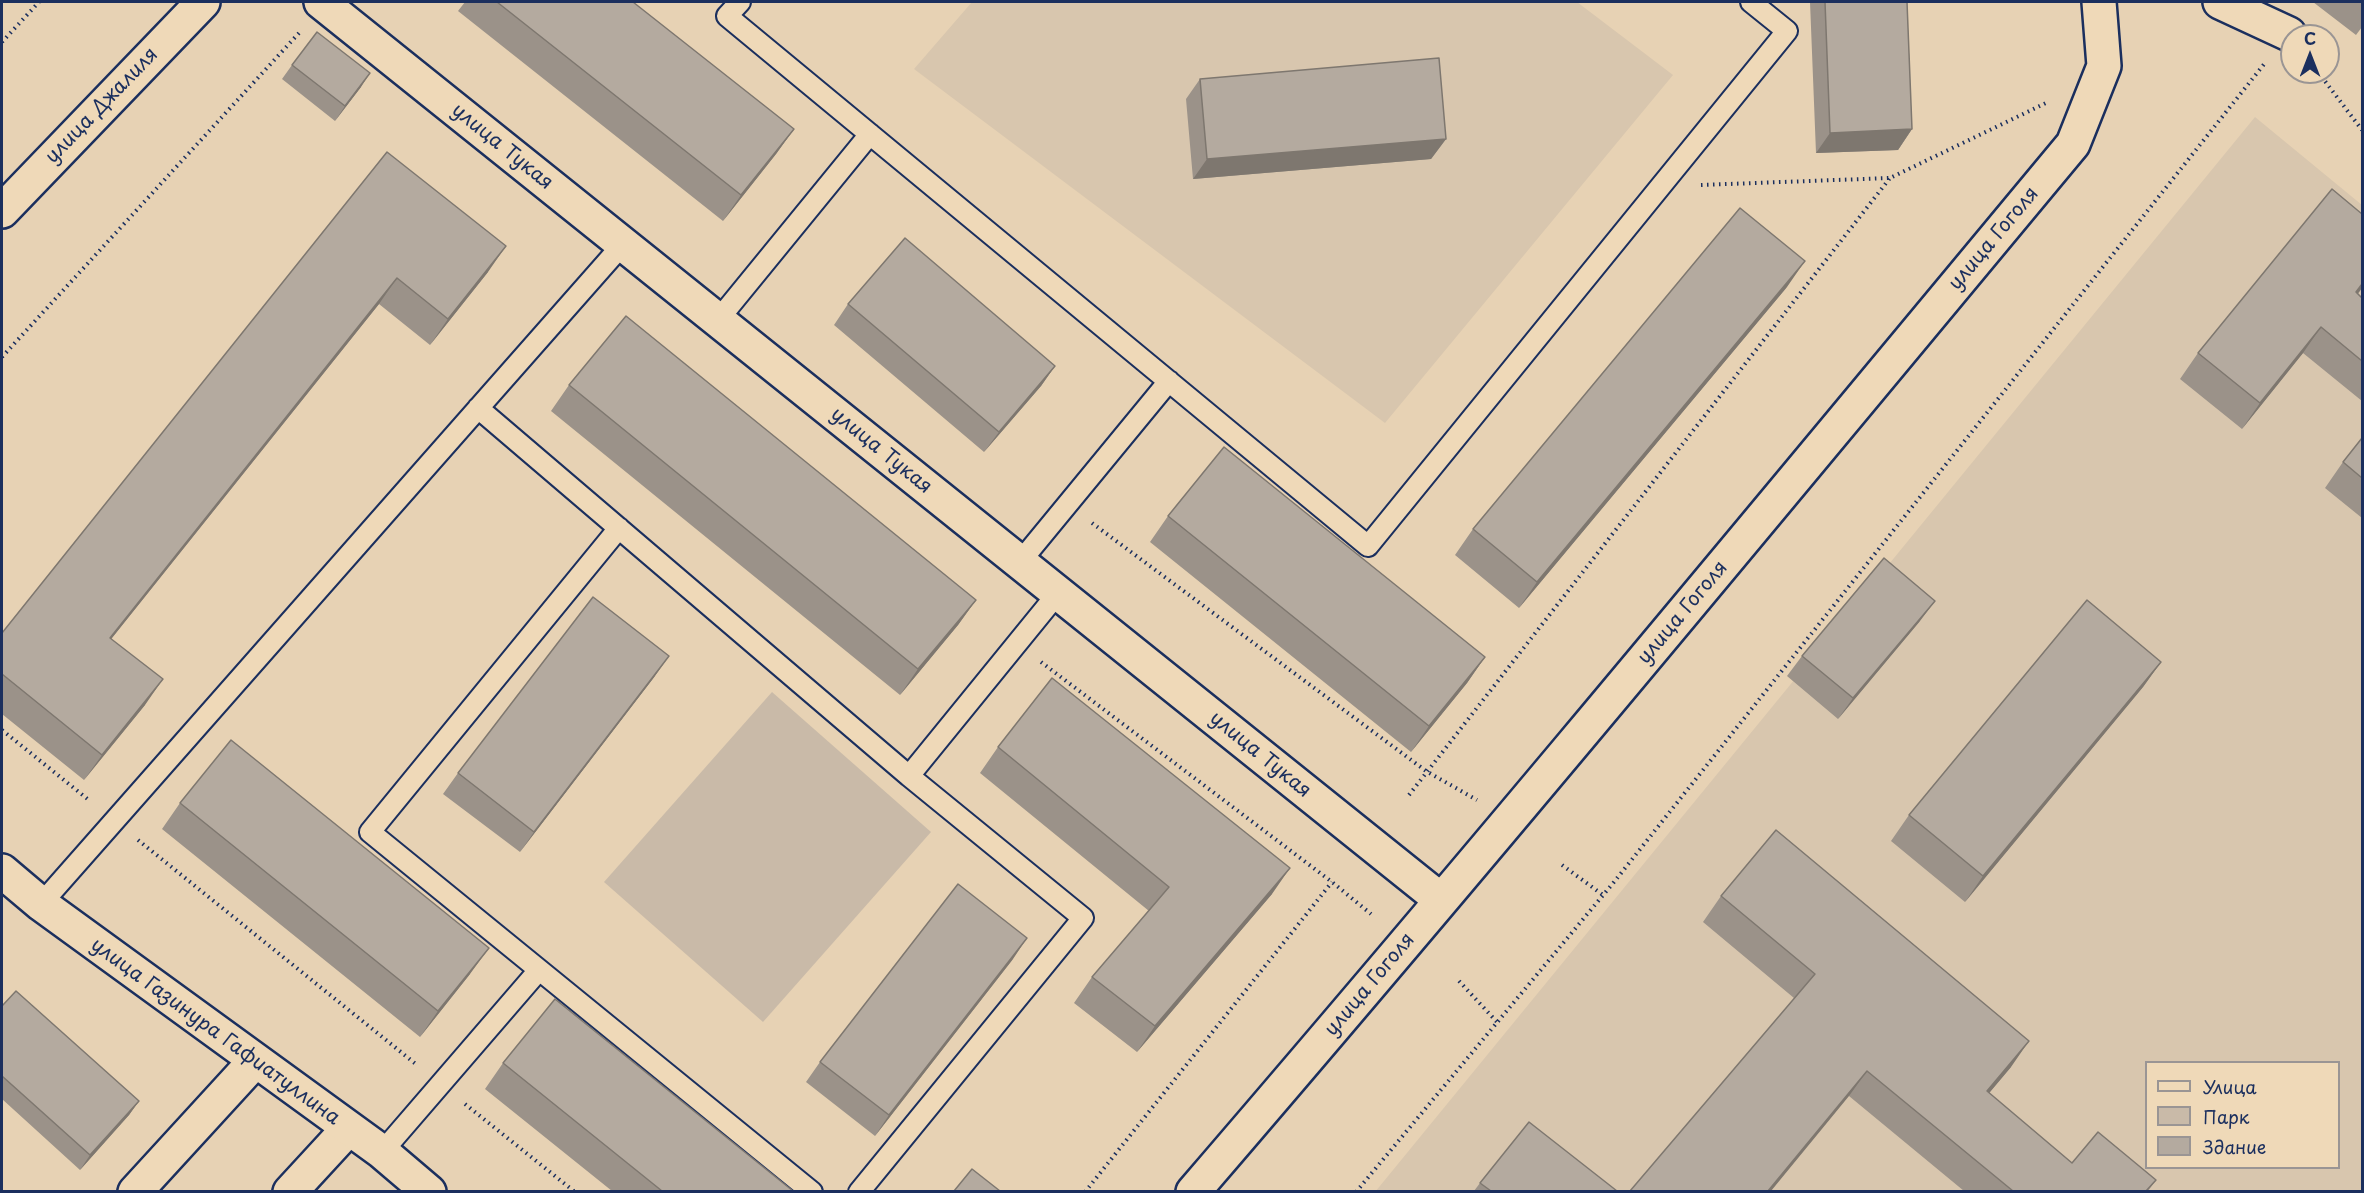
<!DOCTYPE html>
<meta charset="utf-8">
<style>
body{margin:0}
#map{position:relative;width:2364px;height:1193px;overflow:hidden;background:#e7d2b4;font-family:"Playpen Sans",sans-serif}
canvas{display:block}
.frame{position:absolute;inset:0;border:3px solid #1b2f5e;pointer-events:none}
.legend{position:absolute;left:2145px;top:1061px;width:195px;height:108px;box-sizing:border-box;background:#efd9b8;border:2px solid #9a9594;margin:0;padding:8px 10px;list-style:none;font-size:18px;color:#1b2f5e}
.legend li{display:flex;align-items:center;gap:12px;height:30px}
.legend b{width:30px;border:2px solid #9a9594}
.north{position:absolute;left:2280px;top:24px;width:60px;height:60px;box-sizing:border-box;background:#efd9b8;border:2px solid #9a9594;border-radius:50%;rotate:0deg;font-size:16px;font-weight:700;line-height:24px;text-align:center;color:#1b2f5e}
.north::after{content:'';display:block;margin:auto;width:21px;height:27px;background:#1b2f5e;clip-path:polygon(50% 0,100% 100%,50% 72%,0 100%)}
</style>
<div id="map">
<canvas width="2364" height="1193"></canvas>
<div class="frame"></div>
<ul class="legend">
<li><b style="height:8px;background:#efd9b8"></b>Улица</li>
<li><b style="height:16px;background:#c9baa8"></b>Парк</li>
<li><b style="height:16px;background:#b4aa9f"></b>Здание</li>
</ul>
<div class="north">С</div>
</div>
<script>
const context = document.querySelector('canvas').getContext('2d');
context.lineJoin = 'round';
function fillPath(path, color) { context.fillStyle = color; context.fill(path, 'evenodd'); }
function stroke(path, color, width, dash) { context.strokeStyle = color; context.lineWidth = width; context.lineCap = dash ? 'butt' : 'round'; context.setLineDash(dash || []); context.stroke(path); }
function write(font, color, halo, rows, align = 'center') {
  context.font = font + ' "Playpen Sans",sans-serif'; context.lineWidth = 6; context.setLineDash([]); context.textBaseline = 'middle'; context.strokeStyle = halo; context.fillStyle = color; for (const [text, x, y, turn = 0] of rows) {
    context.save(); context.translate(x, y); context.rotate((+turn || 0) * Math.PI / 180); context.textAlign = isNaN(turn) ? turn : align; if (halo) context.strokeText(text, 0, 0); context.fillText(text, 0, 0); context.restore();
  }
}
fillPath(new Path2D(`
 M972,2H1577L1673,75L1385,423L914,69Z
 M2255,117L2362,205V1191L1375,1192ZM2146,1062H2338V1168H2146Z`), '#d8c6ae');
fillPath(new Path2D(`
 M772,692L931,832L763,1022L604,882Z`), '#c9baa8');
const service = new Path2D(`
 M740,2L727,16L1368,546L1787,31L1751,2
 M718,320L870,134
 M478,408L909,776L1058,593
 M619,528L370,832L812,1192
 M1020,562L1169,381
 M41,904L623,244
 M382,1152L539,970
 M859,1192L1083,918L909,776`);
const minor = new Path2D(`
 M321,2L1441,900
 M2220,2L2289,34
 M135,1192L255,1061
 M290,1192L348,1129
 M1193,1192C1491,846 1781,495 2073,144L2104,66L2099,2`);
const primary = new Path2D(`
 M2,211L203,2
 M2,871L41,904L382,1152L429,1192`);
stroke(service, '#1b2f5e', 24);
stroke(minor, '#1b2f5e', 38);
stroke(primary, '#1b2f5e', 38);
stroke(new Path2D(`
 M2,42L39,2
 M2318,72L2362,130
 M1701,185L1890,178L2048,102
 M2,357L299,33
 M1092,523L1426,771L1477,800
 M1041,662L1332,882L1371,914
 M2,730L90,801
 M1409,795L1890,178
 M138,840L417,1065
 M1562,865L1603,895
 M1459,981L1497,1022
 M465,1104L575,1192
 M1085,1192L1332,882
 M1356,1192L1614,882L2265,63`), '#1b2f5e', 4, [1.5, 4.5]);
stroke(service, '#efd9b8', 20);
stroke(minor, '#efd9b8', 33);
stroke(primary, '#efd9b8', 33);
fillPath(new Path2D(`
 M465,2H633L794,129L776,154L723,221L458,11Z
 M1810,2H1907L1912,129L1898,150L1816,153Z
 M2313,2H2362V27L2356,35Z
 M292,65L361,87L335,121L282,79Z
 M1200,79L1446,139L1431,159L1193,179L1186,99Z
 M387,152L488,272L430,345L379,304L111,639L145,705L84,780L2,714V633Z
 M2362,214V288L2358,294L2362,298V401L2303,353L2242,429L2180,379L2198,353Z
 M1787,287L1519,608L1455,555L1473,529Z
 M848,304L1055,366L1041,386L984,452L834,325Z
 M569,385L976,600L958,625L900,695L551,411Z
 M2362,438V518L2325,488L2343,462Z
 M1168,516L1485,657L1467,683L1411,752L1150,542Z
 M1920,621L1838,719L1787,676L1802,656Z
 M2161,662L2143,687L1965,902L1891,841L1909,815Z
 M655,676L520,852L443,794L458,773Z
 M998,747L1272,894L1137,1052L1074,1003L1092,977L1149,911L980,773Z
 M180,803L470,974L420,1037L162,829Z
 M1721,896L2011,1067L1989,1093L2072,1163L2156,1180L2148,1191H1964L1849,1096L1794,998L1703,922Z
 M1013,959L875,1136L806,1082L820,1062Z
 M2,1006L139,1101L129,1115L80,1170L2,1099Z
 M503,1063L793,1191H612L485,1089Z
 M1480,1183L1617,1191H1474Z`), '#9b9289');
fillPath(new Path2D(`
 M370,73L361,87L335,121L345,106Z
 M794,129L776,154L723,221L741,195Z
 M1912,129L1898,150L1816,153L1830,133Z
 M1446,139L1431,159L1193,179L1207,159Z
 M506,246L488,272L430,345L448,319Z
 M1805,261L1787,287L1519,608L1537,582Z
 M397,278L379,304L92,663L110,638Z
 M2362,284V288L2338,318L2356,292Z
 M2321,327L2303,353L2242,429L2260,403Z
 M1055,366L1041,386L984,452L999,432Z
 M976,600L958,625L900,695L918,669Z
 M1935,601L1920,621L1838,719L1853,698Z
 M669,656L655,676L520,852L534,832Z
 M1485,657L1467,683L1411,752L1429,726Z
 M2161,662L2143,687L1965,902L1983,876Z
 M163,679L145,705L84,780L102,755Z
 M1290,868L1272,894L1137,1052L1155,1026Z
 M1027,938L1013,959L875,1136L889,1115Z
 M489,948L470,974L420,1037L438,1011Z
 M2029,1041L2011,1067L1969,1117L1987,1091Z
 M1867,1071L1849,1096L1771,1191H1768Z
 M139,1101L129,1115L80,1170L90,1155Z`), '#7e776f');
const building = new Path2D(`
 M497,2H633L794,129L741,195Z
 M1825,2H1907L1912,129L1830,133Z
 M317,32L370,73L345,106L292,65Z
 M1439,58L1446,139L1207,159L1200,79Z
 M387,152L506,246L448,319L397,278L110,638L163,679L102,755L2,674V633Z
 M2332,189L2362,214V284L2356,292L2362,298V361L2321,327L2260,403L2198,353Z
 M1740,208L1805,261L1537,582L1473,529Z
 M905,238L1055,366L999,432L848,304Z
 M626,316L976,600L918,669L569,385Z
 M2362,438V478L2343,462Z
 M1224,447L1485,657L1429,726L1168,516Z
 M1884,558L1935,601L1853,698L1802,656Z
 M593,597L669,656L534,832L458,773Z
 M2087,600L2161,662L1983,876L1909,815Z
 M1052,678L1290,868L1155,1026L1092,977L1169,887L998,747Z
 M231,740L489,948L438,1011L180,803Z
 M1776,830L2029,1041L1987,1091L2072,1163L2098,1132L2156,1180L2146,1191H2013L1867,1071L1768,1191H1630L1815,974L1721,896Z
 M958,884L1027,938L889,1115L820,1062Z
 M16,991L139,1101L90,1155L2,1076V1006Z
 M555,999L793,1191H662L503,1063Z
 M1529,1122L1617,1191H1491L1480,1183Z
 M972,1169L1000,1191H954Z`);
fillPath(building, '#b4aa9f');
stroke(building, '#7e776f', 1.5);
write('20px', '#1b2f5e', '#efd9b8', [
 ["улица Джалиля",102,106,-46],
 ["улица Тукая",502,147,39],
 ["улица Гоголя",1994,239,-50],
 ["улица Тукая",881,451,39],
 ["улица Гоголя",1683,613,-50],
 ["улица Тукая",1260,755,39],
 ["улица Гоголя",1370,985,-50],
 ["улица Газинура Гафиатуллина",215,1032,36]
]);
</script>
